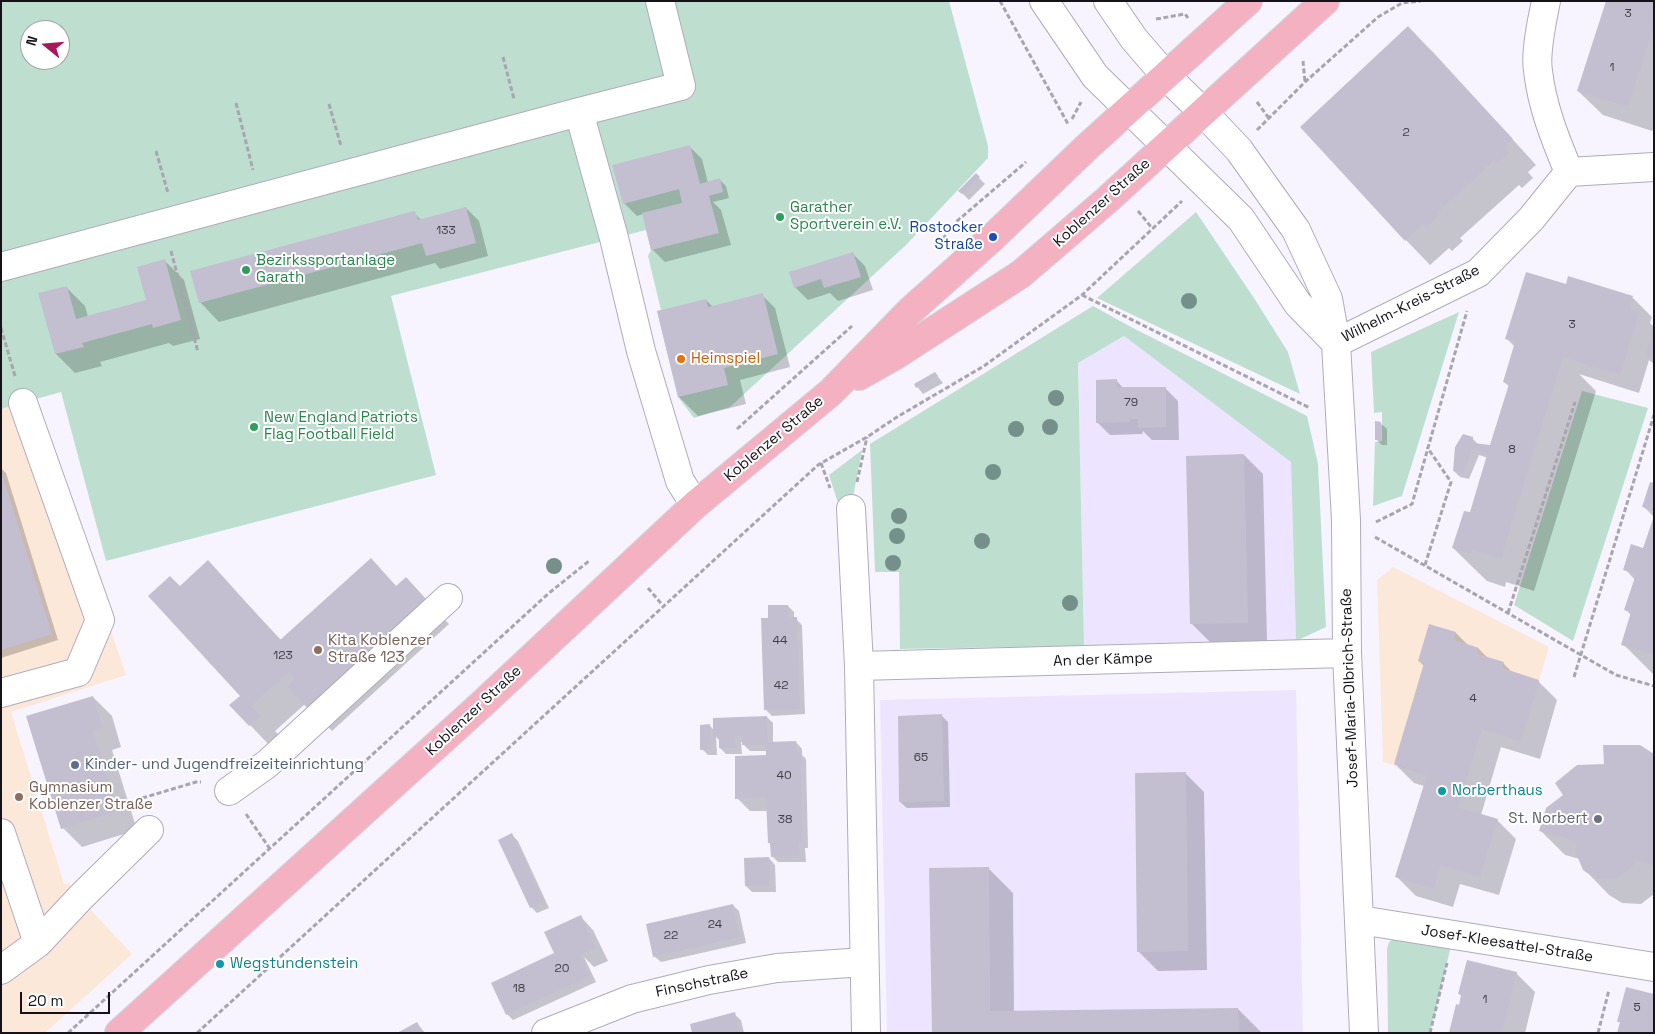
<!DOCTYPE html>
<meta charset="utf-8">
<style>
body{margin:0}
#map{position:relative;width:1655px;height:1034px;overflow:hidden;background:#f7f4ff;font-family:"Space Grotesk",sans-serif}
canvas{display:block}
.frame{position:absolute;inset:0;border:2px solid #151319;pointer-events:none}
.north{position:absolute;left:20px;top:20px;width:50px;height:50px;box-sizing:border-box;background:#fff;border:1px solid #a1a1a3;border-radius:50%;rotate:287deg;font-size:14px;font-weight:700;line-height:20px;text-align:center;color:#151319}
.north::after{content:'';display:block;margin:auto;width:18px;height:22px;background:#a61859;clip-path:polygon(50% 0,100% 100%,50% 72%,0 100%)}
.scale{position:absolute;left:20px;top:992px;width:90px;height:22px;box-sizing:border-box;border:2px solid #151319;border-top:0;padding-left:6px;font-size:15px;line-height:18px;white-space:nowrap;color:#151319;-webkit-text-stroke:4px #fff;paint-order:stroke}
</style>
<div id="map">
<canvas width="1655" height="1034"></canvas>
<div class="frame"></div>
<div class="north">N</div>
<div class="scale">20 m</div>
</div>
<script>
const context = document.querySelector('canvas').getContext('2d');
context.lineJoin = 'round';
function fillPath(path, color) { context.fillStyle = color; context.fill(path, 'evenodd'); }
function stroke(path, color, width, dash) { context.strokeStyle = color; context.lineWidth = width; context.lineCap = dash ? 'butt' : 'round'; context.setLineDash(dash || []); context.stroke(path); }
function write(font, color, halo, rows, align = 'center') {
  context.font = font + ' "Space Grotesk",sans-serif'; context.lineWidth = 4; context.setLineDash([]); context.textBaseline = 'middle'; context.strokeStyle = halo; context.fillStyle = color; for (const [text, x, y, turn = 0] of rows) {
    context.save(); context.translate(x, y); context.rotate((+turn || 0) * Math.PI / 180); context.textAlign = isNaN(turn) ? turn : align; if (halo) context.strokeText(text, 0, 0); context.fillText(text, 0, 0); context.restore();
  }
}
fillPath(new Path2D(`
 M1124,336L1291,462L1296,641L1084,646L1078,363Z
 M1296,690L1303,1033H887L880,700Z`), '#ede5ff');
fillPath(new Path2D(`
 M32,400L126,675L11,712L64,884L69,883L74,892L132,954L45,1033H1V409Z
 M1393,567L1549,647L1521,741L1450,719L1432,776L1383,762L1377,580Z`), '#fce8d9');
fillPath(new Path2D(`
 M1,1H949L988,146V158L906,245L730,407L694,418L678,397L657,311L661,310L648,256L651,250L646,230L391,296L436,475L106,561L61,392L1,409ZM30,30H60V60H30Z
 M1196,212L1254,298L1288,352L1300,394L1097,298Z
 M1093,306L1133,328L1307,416L1318,464L1326,627L1296,641L1291,462L1124,336L1078,363L1084,646L900,649L899,572H875L870,444Z
 M1459,312L1402,496L1373,506L1375,442L1382,441V412L1374,413L1371,352Z
 M1582,391L1648,408L1573,641L1514,605Z
 M862,450L853,497L838,503L829,475Z
 M1396,937L1452,942L1430,1033H1388L1387,949L1389,942Z`), '#bedfcf');
fillPath(new Path2D(`
 M1654,1V127L1652,131L1603,115L1578,91Z
 M1408,28L1433,52L1536,165L1528,172L1533,178L1522,188L1519,185L1460,238L1463,241L1452,251L1449,248L1430,265L1406,240Z
 M689,146L702,159L708,183L720,180L726,186L729,198L713,202L721,210L731,245L665,262L652,249L643,214L637,216L624,203Z
 M976,175L985,184L969,200L960,191Z
 M466,208L479,221L488,256L440,269L435,263L219,322L200,302L413,212L421,220Z
 M852,253L865,266L873,290L838,301L830,293L808,300L795,287Z
 M165,261L184,280L200,339L173,346L169,343L100,362L102,366L75,373L56,354L66,287L85,306L88,317L147,301Z
 M1566,286L1633,298L1652,317L1650,323L1654,327V364L1649,360L1639,393L1579,374L1596,391L1534,591L1506,582L1505,587L1487,581L1453,548L1470,514L1488,458L1479,455L1469,479L1460,477L1454,471L1472,438L1478,444L1490,446L1510,387L1504,382L1515,347L1507,339Z
 M762,295L775,308L790,367L740,380L746,404L698,416L679,397L658,312L706,300L713,307Z
 M935,373L943,383L923,394L915,384Z
 M1116,380L1124,389L1165,388L1178,401L1179,440H1152L1143,431L1142,434L1110,435L1097,422Z
 M1380,423L1387,429V445H1382L1376,439Z
 M1244,455L1263,474L1267,641L1210,642L1191,623Z
 M1,468L6,473L58,640L1,658Z
 M1654,484V517L1644,507Z
 M1654,519V675L1623,644L1631,615L1626,610L1635,580L1625,569L1644,550Z
 M371,560L397,587L406,579L449,624L332,731L305,704L275,731L285,741L274,750L250,725L242,696L180,588L208,562L282,641Z
 M788,606L794,612V619H796L802,625L805,714L772,716L765,709L770,619Z
 M1430,625L1456,633L1469,646L1479,649L1488,658L1503,663L1513,673L1538,681L1557,700L1540,759L1501,747L1481,815L1497,820L1516,839L1499,895L1460,884L1453,907L1416,896L1397,877L1424,786L1414,783L1395,764L1425,667L1419,661Z
 M93,697L112,716L121,747L112,750L137,830L82,847L63,828Z
 M942,716L948,722L950,807L907,808L900,802Z
 M767,717L773,723V743L796,742L802,749V755L806,759L808,848H805L806,862H778L772,856V845L769,843L768,811H750L737,798L767,758V751H750L744,745V742H741L742,754H726L720,748V741L716,737L717,755H708L702,749L710,726L714,730Z
 M1605,765L1654,785V894L1641,904L1622,903L1609,895L1584,869L1580,859L1565,855L1540,830Z
 M1185,773L1204,792L1207,970L1158,971L1139,952Z
 M512,835L518,841L549,908L537,913L531,907Z
 M769,858L775,865L776,892H752L746,886Z
 M988,868L1013,893L1014,1012L1238,1009L1262,1033H933Z
 M733,905L739,911L746,943L661,962L654,956Z
 M581,917L593,930L608,961L594,967L584,957L596,982L513,1020L507,1014L556,953Z
 M1516,973L1535,992L1525,1033H1450L1460,1006L1462,996L1460,994Z
 M734,1014L741,1020L744,1033H693Z
 M417,1023L425,1033H400Z`), '#0003');
fillPath(new Path2D(`
 M1606,1H1654V27L1628,107L1577,91Z
 M1408,26L1513,139L1504,147L1509,153L1497,164L1494,161L1437,213L1439,216L1427,227L1424,224L1405,241L1300,127Z
 M690,145L700,184L720,178L723,192L709,196L719,233L651,250L642,213L682,203L679,189L623,204L612,165Z
 M976,173L980,177L962,194L958,191Z
 M466,207L476,243L426,256L422,243L199,303L190,271L414,211H415L418,220Z
 M853,252L861,277L824,288L821,279L794,288L789,272Z
 M165,259L181,320L153,328L152,324L82,343L84,347L55,354L38,293L67,286L76,319L146,300L137,267Z
 M1526,272L1566,284L1568,276L1633,296L1630,308L1640,311L1620,375L1563,357L1501,559L1473,550L1472,554L1452,548L1464,511L1470,512L1487,455L1473,449L1463,474L1453,471L1455,447L1463,434L1473,437V443L1490,445L1509,384L1503,382L1515,342L1505,339Z
 M763,293L778,354L724,368L728,385L678,397L657,311L706,299L708,307Z
 M1653,329H1654V360L1645,357Z
 M935,372L938,376L916,388L914,384Z
 M1117,379V387H1166V427L1138,428V419H1130V422L1096,423V380Z
 M1375,421L1381,422V440H1375Z
 M1244,454L1248,623L1190,624L1186,456Z
 M1,471L52,634L1,650Z
 M1650,482L1654,483V511L1642,507Z
 M1654,516V655L1621,645L1631,612L1624,610L1636,574L1623,570L1631,544L1643,548Z
 M371,558L396,586L406,577L426,599L307,708L287,686L295,679L289,672L251,706L261,716L249,726L229,705L240,696L148,596L170,576L180,586L208,560L280,640Z
 M768,605H788V617H797L800,709L764,710L761,618H768Z
 M1429,624L1456,632L1454,640L1479,648L1477,654L1504,662L1502,668L1539,680L1521,741L1482,729L1458,807L1498,819L1480,877L1441,865L1434,889L1395,877L1427,775L1394,764L1424,663L1418,661Z
 M93,696L103,728L93,731L119,811L61,829L26,716Z
 M942,714L944,801L899,802L898,716Z
 M767,716L768,742L796,741L797,752H801L802,842H799L800,856L771,857L770,843H768L766,798L735,799V756L766,755V745H742V736H735L736,748H719V736H713V718Z
 M710,724L711,749L700,750V725Z
 M1603,745H1640L1654,754V866L1635,860L1633,867L1616,879H1596L1583,870L1575,851L1577,842L1539,831L1546,808L1563,795L1555,783L1577,765L1604,764Z
 M1186,772L1188,951L1137,952L1135,773Z
 M512,833L544,902L530,908L498,840Z
 M769,857L770,886H745L744,858Z
 M989,867L990,1011L1238,1008L1239,1033H932L929,868Z
 M733,904L740,937L653,957L646,924Z
 M581,915L596,948L580,955L590,976L506,1015L491,983L554,953L544,932Z
 M1467,960L1517,972L1502,1033H1449L1456,1004L1459,1005L1461,995L1458,994Z
 M1626,987L1654,994V1033H1617L1620,1022H1617Z
 M735,1012L740,1033H692L690,1024Z
 M417,1022L423,1033H397Z`), '#c4bfd0');
const minor = new Path2D(`
 M660,1L681,86L579,112L614,238L641,351L680,481L695,505
 M1044,1L1095,76L1241,219L1298,304L1336,343
 M1108,1L1134,39L1166,76L1203,112L1239,150L1296,230L1328,299L1336,343L1346,520L1347,653L1364,1033
 M1546,1C1542,20 1535,53 1538,71C1542,106 1555,139 1569,172
 M1,267L579,112
 M1336,343L1478,273L1531,219L1569,172L1654,167
 M851,509L859,666L866,1033
 M859,666L1347,653
 M1,693L78,672L100,620L23,403
 M229,791L267,764L448,598
 M1,833L38,943L1,970
 M1360,920L1654,967
 M38,943L80,898L149,830
 M546,1033L632,999L709,980L777,968L864,962`);
const major = new Path2D(`
 M859,376L896,355L1021,274L1107,200L1325,1
 M119,1033L482,704L695,505L831,392L910,311L993,237L1086,148L1248,1`);
stroke(minor, '#b0abbc', 30);
stroke(major, '#d5d5d6', 30);
stroke(new Path2D(`
 M1000,1L1068,124
 M1156,19L1185,14L1188,18
 M503,57L514,99
 M1303,61L1305,82
 M1257,102L1268,117
 M236,103L253,170
 M329,104L341,146
 M1072,119L1081,102
 M1257,130L1305,82L1378,17L1402,3L1421,1
 M156,151L168,193
 M1138,211L1152,228
 M938,245L956,222L1026,162
 M171,251L198,352
 M1082,295L1310,408
 M1,328L15,376
 M737,429L852,326
 M821,463L830,488
 M857,482L867,437
 M1376,522L1412,504L1467,311
 M1375,537L1616,675L1654,686
 M1425,565L1451,482L1427,447
 M648,588L664,607
 M1508,613L1575,402
 M1574,677L1654,415
 M140,803L139,799L196,782H201
 M246,814L270,849
 M68,1033L549,593L589,561
 M197,1033L818,465L867,437L897,417L984,366L1082,295L1182,201
 M1430,1033L1447,963
 M1598,1033L1609,990`), '#a8a5af', 3, [5, 2.5]);
stroke(minor, '#fff', 28);
stroke(major, '#f4b1c2', 28);
context.fillStyle = '#75908b';
for (const [x, y] of [
 [1189,301],
 [1056,398],
 [1050,427],
 [1016,429],
 [993,472],
 [899,516],
 [897,536],
 [982,541],
 [893,563],
 [554,566],
 [1070,603]
]) { context.beginPath(); context.arc(x, y, 8, 0, 2 * Math.PI); context.fill(); }
for (const [x, y, r, color] of [
 [780,217,5,"#2e9e5b"],
 [993,237,5,"#1a4fb4"],
 [246,270,5,"#2e9e5b"],
 [681,359,5,"#e8710a"],
 [254,427,5,"#2e9e5b"],
 [318,650,5,"#8d6e63"],
 [75,765,5,"#5c6f8a"],
 [1442,791,5,"#0f9aa8"],
 [19,797,5,"#8d6e63"],
 [1598,819,5,"#6b7280"],
 [220,964,5,"#0f9aa8"]
]) { const dot = new Path2D(); dot.arc(x, y, r, 0, 2 * Math.PI); context.fillStyle = color; context.fill(dot); stroke(dot, '#fff', 2); }
write('12px', '#413e47', null, [
 ["3",1628,14],
 ["1",1612,68],
 ["2",1406,133],
 ["133",446,231],
 ["3",1572,325],
 ["79",1131,403],
 ["8",1512,450],
 ["44",780,641],
 ["123",283,656],
 ["42",781,686],
 ["4",1473,699],
 ["65",921,758],
 ["40",784,776],
 ["38",785,820],
 ["24",715,925],
 ["22",671,936],
 ["20",562,969],
 ["18",519,989],
 ["1",1485,1000],
 ["5",1637,1008]
]);
write('15px', '#151319', '#fff', [
 ["Koblenzer Straße",1102,203,-42],
 ["Wilhelm-Kreis-Straße",1411,304,-27],
 ["Koblenzer Straße",774,439,-40],
 ["An der Kämpe",1103,660,-2],
 ["Josef-Maria-Olbrich-Straße",1350,688,-92],
 ["Koblenzer Straße",474,711,-43],
 ["Josef-Kleesattel-Straße",1507,944,9],
 ["Finschstraße",702,983,-12]
]);
write('15px', '#27864d', '#fff', [
 ["Garather",790,208],
 ["Sportverein e.V.",790,225],
 ["Bezirkssportanlage",256,261],
 ["Garath",256,278],
 ["New England Patriots",264,418],
 ["Flag Football Field",264,435]
], 'left');
write('15px', '#164399', '#fff', [
 ["Rostocker",983,228],
 ["Straße",983,245]
], 'right');
write('15px', '#c56008', '#fff', [
 ["Heimspiel",691,359]
], 'left');
write('15px', '#785e54', '#fff', [
 ["Kita Koblenzer",328,641],
 ["Straße 123",328,658],
 ["Gymnasium",29,788],
 ["Koblenzer Straße",29,805]
], 'left');
write('15px', '#4e5e75', '#fff', [
 ["Kinder- und Jugendfreizeiteinrichtung",85,765]
], 'left');
write('15px', '#0d838f', '#fff', [
 ["Norberthaus",1452,791],
 ["Wegstundenstein",230,964]
], 'left');
write('15px', '#5b616d', '#fff', [
 ["St. Norbert",1588,819]
], 'right');
</script>
